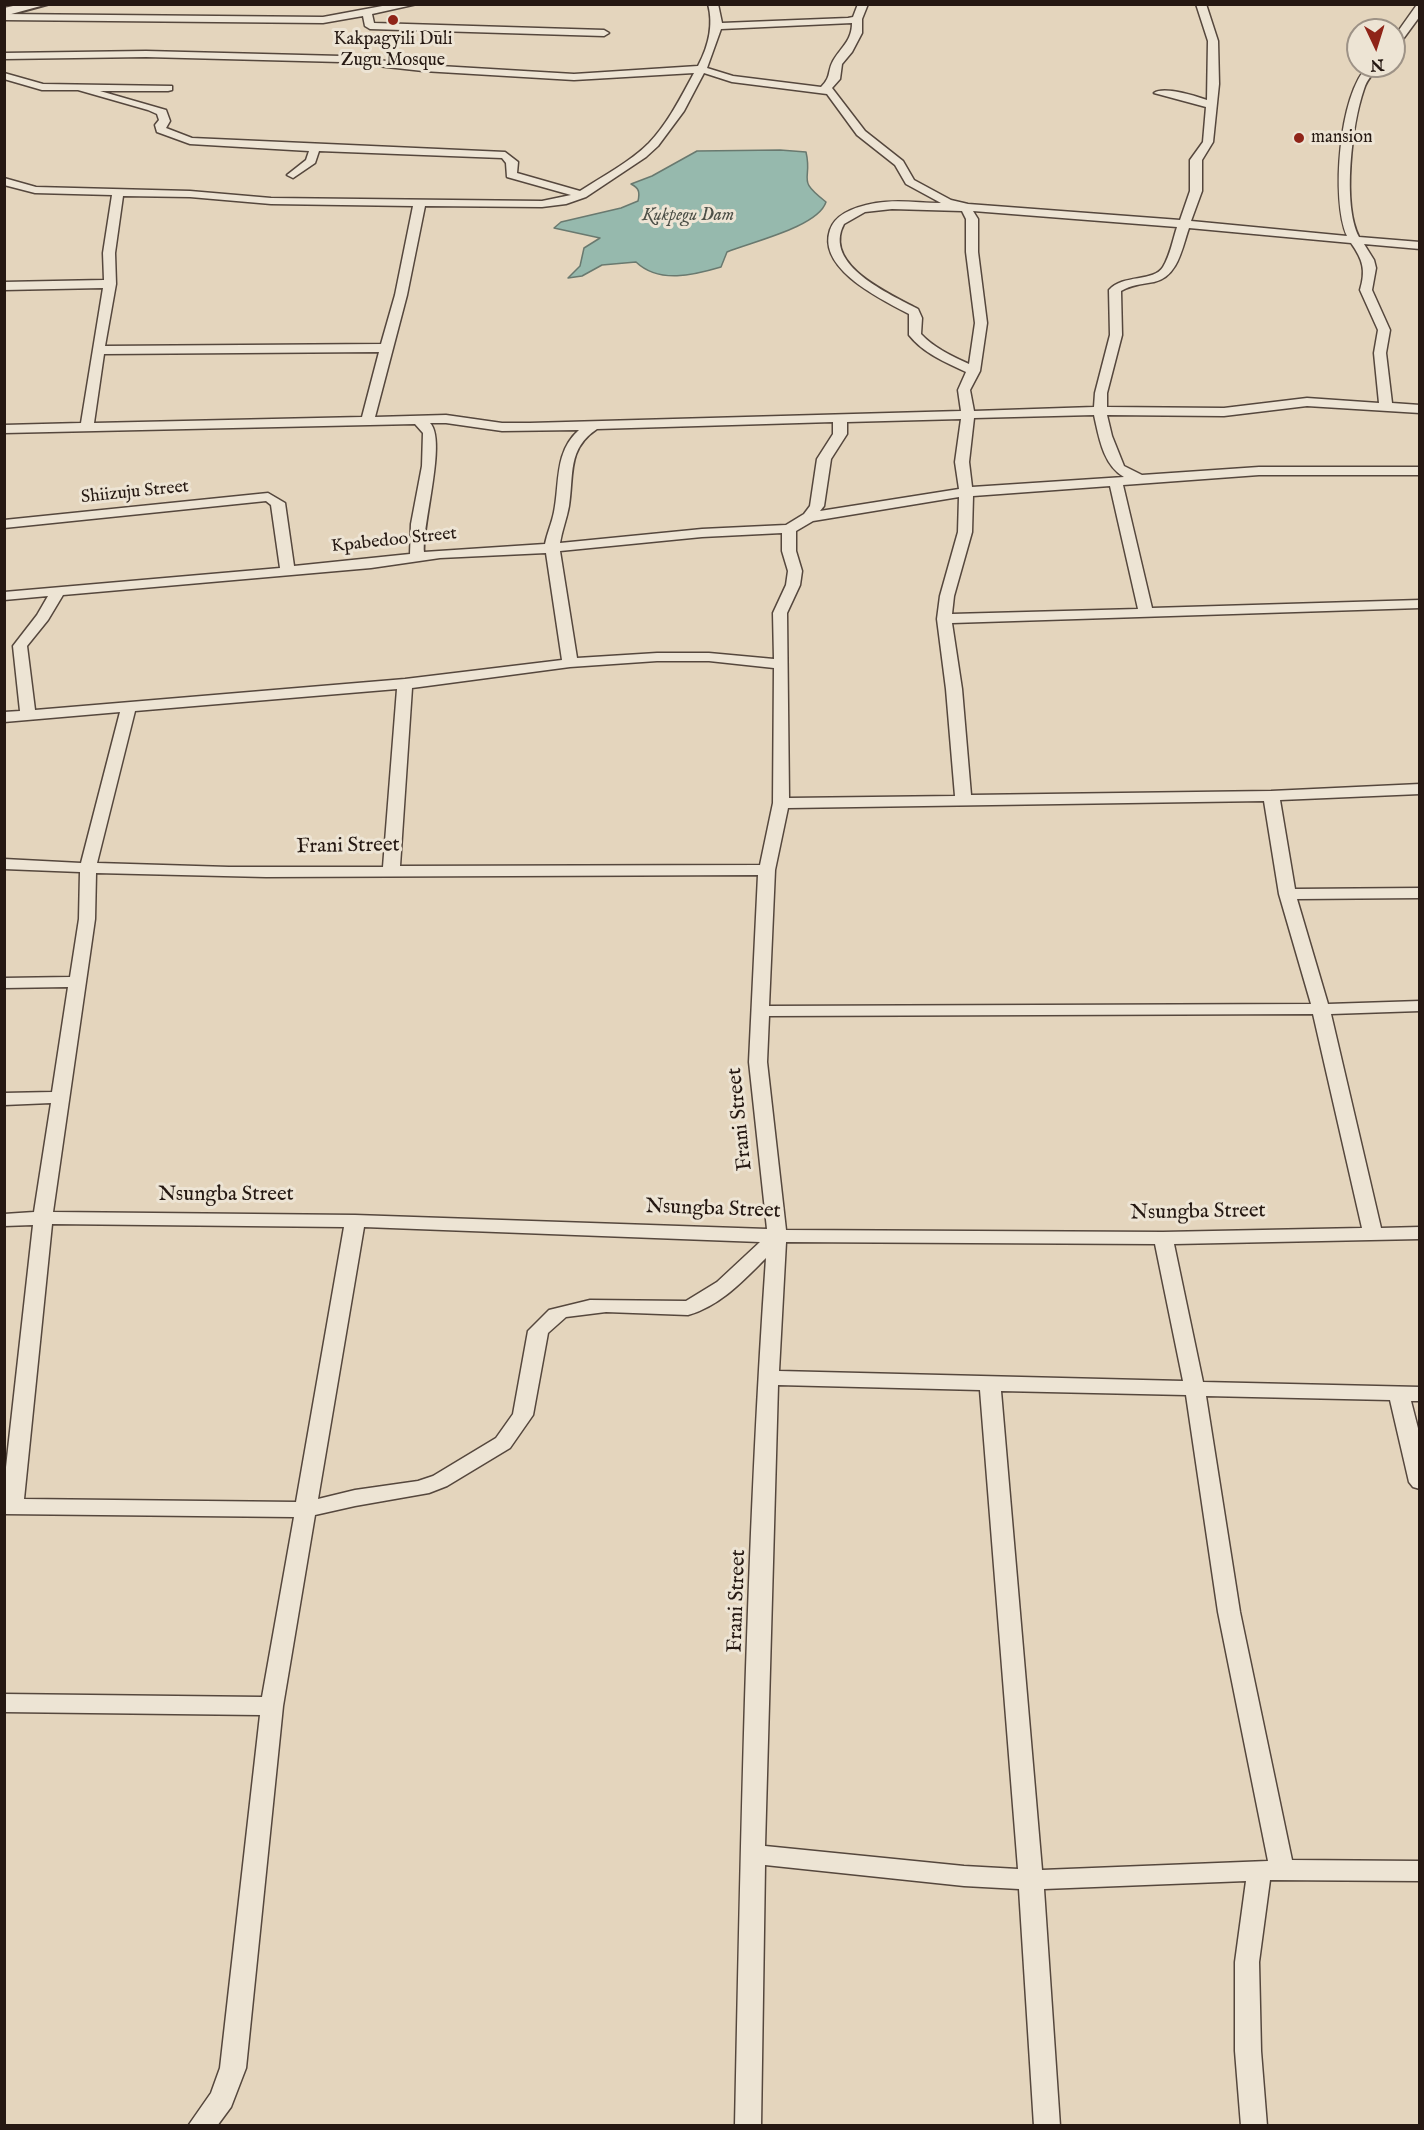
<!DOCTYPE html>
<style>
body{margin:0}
#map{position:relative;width:1424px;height:2130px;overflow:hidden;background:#e4d5bd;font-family:"IM FELL English",serif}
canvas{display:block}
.frame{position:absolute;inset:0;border:6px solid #251812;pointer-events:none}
.north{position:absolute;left:1346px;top:18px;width:60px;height:60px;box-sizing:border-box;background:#ede4d4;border:2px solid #9d9286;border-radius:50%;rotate:176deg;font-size:16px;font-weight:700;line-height:24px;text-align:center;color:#251812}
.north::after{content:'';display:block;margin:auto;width:21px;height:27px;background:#8f2418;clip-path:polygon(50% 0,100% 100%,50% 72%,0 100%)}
</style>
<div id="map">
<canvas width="1424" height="2130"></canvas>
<div class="frame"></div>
<div class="north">N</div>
</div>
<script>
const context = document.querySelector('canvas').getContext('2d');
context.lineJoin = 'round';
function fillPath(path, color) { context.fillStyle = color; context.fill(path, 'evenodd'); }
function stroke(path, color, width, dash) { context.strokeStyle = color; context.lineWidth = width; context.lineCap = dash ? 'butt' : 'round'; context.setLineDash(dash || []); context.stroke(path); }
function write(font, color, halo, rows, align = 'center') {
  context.font = font + ' "IM FELL English",serif'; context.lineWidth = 6; context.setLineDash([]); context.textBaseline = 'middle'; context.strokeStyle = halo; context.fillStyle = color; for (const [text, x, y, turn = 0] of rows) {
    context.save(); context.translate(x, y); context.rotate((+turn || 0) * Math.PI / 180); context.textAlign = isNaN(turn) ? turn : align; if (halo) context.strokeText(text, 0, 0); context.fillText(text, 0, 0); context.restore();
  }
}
const water = new Path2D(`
 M780,150L806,152C813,182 795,178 826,202C818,227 751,242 727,252L721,267C694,275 659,284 636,262L602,265L582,276L568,278L580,266L584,248L600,238L554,228L561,222L621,208L638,201C640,192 639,188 631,184L652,176L697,151Z`);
fillPath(water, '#96b9ad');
stroke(water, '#69796f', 1.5);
const minor = new Path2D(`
 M393,4H417L372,14L374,23L604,30L609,33L604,36L370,29L365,26L363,16L323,23L4,20V14L323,17Z
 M708,4H718L722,23L848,18L853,17L858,4H868L862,19V33L852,52L842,64L840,79L832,88L865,131L903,161L914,180L951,200L968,204L1180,220L1190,191V160L1203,142L1206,107L1154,93C1164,86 1195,96 1207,100L1208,41L1196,4H1206L1218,41L1219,84L1213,142L1202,160V191L1191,221L1347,236C1331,201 1339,93 1368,66H1379C1373,74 1367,79 1364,89C1352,124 1342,204 1359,237L1420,242V249L1364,244L1374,260L1376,268L1372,290L1390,330L1386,353L1392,403L1420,405V413L1307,406L1224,416L1107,415L1112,436L1124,466L1142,475L1259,467H1420V475H1259L1123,485L1152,608L1420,600V608L952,623L962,689L971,795L1271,791L1420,784V794L1280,800L1295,889L1420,888V898L1297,899L1328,1004L1420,1001V1011L1331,1014L1381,1228L1420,1227V1239L1174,1244L1203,1382L1420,1387V1401H1411L1420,1436V1489L1413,1487L1409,1482L1390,1400L1206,1396L1240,1612L1292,1860L1420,1861V1881L1270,1880L1259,1962L1261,2051L1267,2126H1241L1235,2051V1962L1246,1881L1044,1889L1060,2126H1034L1019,1889L964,1886L765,1865L761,2126H735C741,1836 746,1547 766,1258C743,1281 720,1306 688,1315L606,1312L566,1317L548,1333L533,1415L510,1448L447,1486L429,1493L355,1506L315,1515L283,1706L246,2068L231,2107L217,2126H188L211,2093L220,2068L260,1715L4,1712V1694L262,1697L294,1517L4,1514V1485L33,1225L4,1226V1214L34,1212L51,1103L4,1105V1093L52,1092L68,987L4,988V978L70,977L79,919L80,872L4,869V859L81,863L120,712L4,722V712L20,711L13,646L37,615L48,596L4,600V592L280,568L271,505L266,501L4,528V520L268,493L285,503L294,566L410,554L411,524L422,466L423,433L415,424L4,433V425L81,423L103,288L4,290V282L104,280L103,253L112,195L35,193L4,185V178L36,187L190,191L271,198L542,201L571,195L507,177L506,163L502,158L319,151L315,163L293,178L287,175L306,160L309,151L190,144L157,132L155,125L159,120L157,114L148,110L78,90H42L4,79V73L43,84L172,86V90L168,91H100L166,110L170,121L166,128L192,138L505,152L518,162L517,173L580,191C603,176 630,162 649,143C668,123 681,97 694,73L574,80L423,71L341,62L146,57L4,59V53L146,51L341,56L423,65L574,74L698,66C708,47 714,26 708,4ZM852,23C852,41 841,47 833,61C827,72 832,76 821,87L733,76L707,68L721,29ZM704,73L732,82L827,94L857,135L895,165L906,184L941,203C920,203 897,199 876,203C859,206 836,212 830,230C817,269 881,299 909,314V335C923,353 945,362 966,372L958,390L961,411L530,423H502L446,415L375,417L407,295L425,206L542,207L566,204L586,197L646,157L658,146L684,111ZM123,196L190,197L271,204L413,206L395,295L381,344L105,346L116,284L115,253ZM892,209L962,211L966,219V252L975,323L969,364C952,356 934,348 921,334L922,318L918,309C890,294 822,265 844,224L865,212ZM973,211L1177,227C1173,239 1170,256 1163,267C1154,282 1123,274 1109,290L1110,335L1095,393L1094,407L974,411L970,390L980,371L987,323L978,252V219ZM1189,228L1351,243C1363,260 1366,270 1360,290L1378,330L1374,353L1379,403L1307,398L1224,408L1107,407V393L1122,335L1121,291C1131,285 1142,284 1154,282C1178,277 1182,248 1189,228ZM379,352L362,417L94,423L104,354ZM1094,415C1099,437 1103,465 1124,477L972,487L969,462L974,418ZM961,419L955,462L959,489L820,511L824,506L831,459L847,434V422ZM833,422V434L817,459L810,506L804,514L786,525L702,529L560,543C562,530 567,518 569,506C574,474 567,449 597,429ZM430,423H446L502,431L579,430C554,452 560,483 554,512C552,523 547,533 545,544L424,552C422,524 447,440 430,423ZM1110,486L1138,609L952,614L954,596L972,532L973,496ZM959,497L958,532L940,596L937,619L946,689L955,796L789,798L787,613L800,585L802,571L796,551V531L813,521ZM782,533V551L788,571L786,585L773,613L774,659L709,653H657L577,658L560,551L702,537ZM546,553L562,660L405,679L35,710L27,646L48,620L63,595L371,568L440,558ZM657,661H709L774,668L773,803L760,865L400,866L412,688L570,667ZM397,689L383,867H229L97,863L135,711ZM1264,801L1279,894L1311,1004L769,1006L775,870L788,808ZM96,873L266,877L758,875L749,1062L767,1229L355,1215L53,1212L95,919ZM1313,1014L1362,1228L1163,1232L786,1230L767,1062L769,1016ZM52,1224L344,1227L296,1502L24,1499ZM364,1227L760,1242L717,1282L686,1301L590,1300L549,1310L528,1331L513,1414L496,1438L433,1476L418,1481L355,1490L318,1499ZM786,1242L1155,1244L1183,1381L779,1371ZM778,1385L980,1390L1018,1869L964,1866L765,1846ZM1001,1391L1186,1395L1218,1612L1268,1861L1042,1870Z
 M1420,5V16L1398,46L1394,47V37L1416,6Z`);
const tertiary = new Path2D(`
 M22,4H48L4,16V8Z`);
stroke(minor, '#55473d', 3);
stroke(tertiary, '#55473d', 4);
fillPath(minor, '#ede4d4');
fillPath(tertiary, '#ede4d4');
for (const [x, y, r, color] of [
 [393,20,6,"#8f2418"],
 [1299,138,6,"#8f2418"]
]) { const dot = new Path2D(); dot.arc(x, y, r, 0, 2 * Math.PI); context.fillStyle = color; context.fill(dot); stroke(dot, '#ede4d4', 2); }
write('18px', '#251812', '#ede4d4', [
 ["Kakpagyili Duli",393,40],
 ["Zugu Mosque",393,61],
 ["mansion",1311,138,"left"]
]);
write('italic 18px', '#4d5048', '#ede4d4', [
 ["Kukpegu Dam",688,216]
]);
write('18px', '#251812', '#ede4d4', [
 ["Shiizuju Street",135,493,-6],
 ["Kpabedoo Street",394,541,-6]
]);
write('21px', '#251812', '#ede4d4', [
 ["Frani Street",348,847,-1],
 ["Frani Street",741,1119,-96],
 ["Nsungba Street",226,1196],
 ["Nsungba Street",713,1210,2],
 ["Nsungba Street",1198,1213,-1],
 ["Frani Street",738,1601,-88]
]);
</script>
